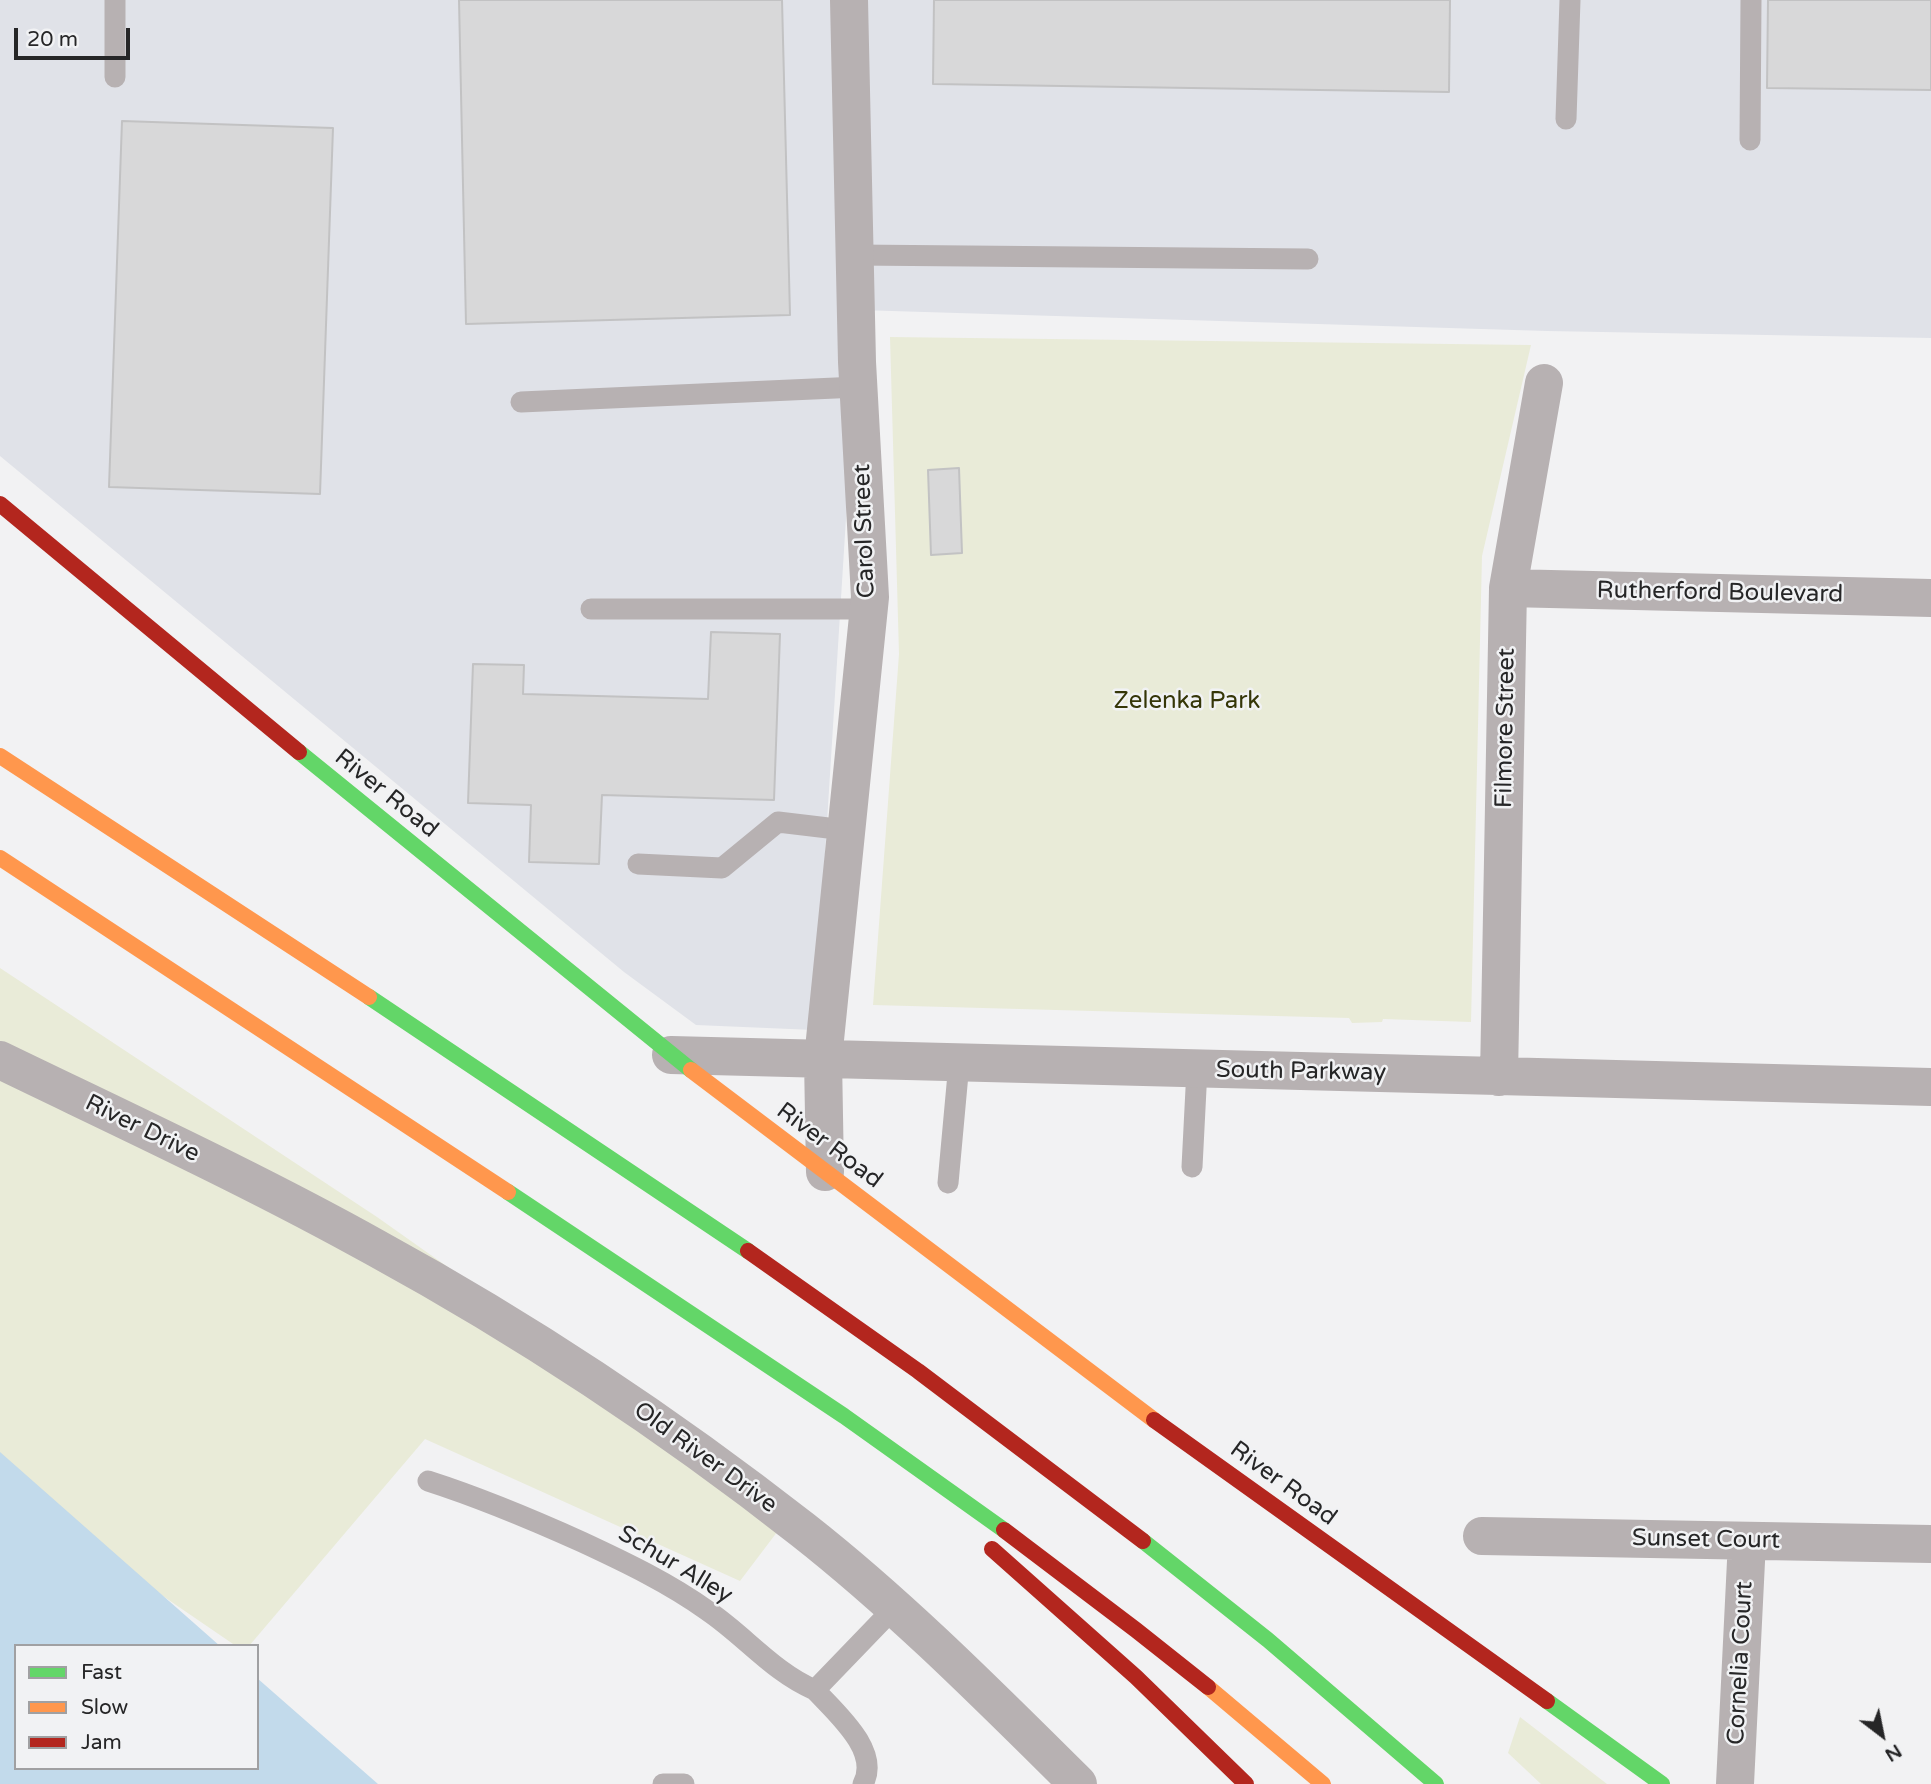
<!DOCTYPE html>
<style>
body{margin:0}
#map{position:relative;width:1931px;height:1784px;overflow:hidden;background:#f2f2f3;font-family:"Varela Round",sans-serif}
canvas{display:block}
.legend{position:absolute;left:14px;top:1644px;width:245px;height:126px;box-sizing:border-box;background:#f1f2f4;border:2px solid #a0a0a2;margin:0;padding:9px 12px;list-style:none;font-size:21px;color:#262627}
.legend li{display:flex;align-items:center;gap:14px;height:35px}
.legend b{width:35px;border:2px solid #a0a0a2}
.north{position:absolute;left:1847px;top:1700px;width:70px;height:70px;-webkit-text-stroke:5px #f1f2f4;paint-order:stroke;rotate:148deg;font-size:19px;font-weight:700;line-height:28px;text-align:center;color:#262627}
.north::after{content:'';display:block;margin:auto;width:24px;height:32px;background:#262627;clip-path:polygon(50% 0,100% 100%,50% 72%,0 100%)}
.scale{position:absolute;left:14px;top:28px;width:116px;height:32px;box-sizing:border-box;border:4px solid #262627;border-top:0;padding-left:9px;font-size:21px;line-height:24px;white-space:nowrap;color:#262627;-webkit-text-stroke:5px #f1f2f4;paint-order:stroke}
</style>
<div id="map">
<canvas width="1931" height="1784"></canvas>
<ul class="legend">
<li><b style="height:9px;background:#63d668"></b>Fast</li>
<li><b style="height:9px;background:#ff974d"></b>Slow</li>
<li><b style="height:9px;background:#b3261e"></b>Jam</li>
</ul>
<div class="north">N</div>
<div class="scale">20 m</div>
</div>
<script>
const context = document.querySelector('canvas').getContext('2d');
context.lineJoin = 'round';
function fillPath(path, color) { context.fillStyle = color; context.fill(path, 'evenodd'); }
function stroke(path, color, width, dash) { context.strokeStyle = color; context.lineWidth = width; context.lineCap = dash ? 'butt' : 'round'; context.setLineDash(dash || []); context.stroke(path); }
function write(font, color, halo, rows, align = 'center') {
  context.font = font + ' "Varela Round",sans-serif'; context.lineWidth = 5; context.setLineDash([]); context.textBaseline = 'middle'; context.strokeStyle = halo; context.fillStyle = color; for (const [text, x, y, turn = 0] of rows) {
    context.save(); context.translate(x, y); context.rotate((+turn || 0) * Math.PI / 180); context.textAlign = isNaN(turn) ? turn : align; if (halo) context.strokeText(text, 0, 0); context.fillText(text, 0, 0); context.restore();
  }
}
fillPath(new Path2D(`
 M0,0H1931V338L1547,331L859,310L814,1030L696,1025L624,972L0,456Z`), '#e0e2e8');
fillPath(new Path2D(`
 M890,337L1531,345L1482,556L1471,1022L1383,1019L1382,1022L1352,1023L1349,1018L873,1005L899,654Z
 M0,968L377,1217L793,1511L740,1581L425,1439L249,1646H236L21,1499L0,1469Z
 M1520,1717L1607,1784H1541L1508,1753Z`), '#e9ebd8');
fillPath(new Path2D(`
 M0,1452L220,1646H16V1768H257V1678L378,1784H0Z`), '#c2daeb');
const building = new Path2D(`
 M459,0H782L790,315L466,324Z
 M934,0H1450L1449,92L933,84Z
 M1768,0H1931V90L1767,88Z
 M122,121L333,128L320,494L109,487Z
 M959,468L962,553L931,555L928,470Z
 M711,632L780,634L774,800L602,795L599,864L529,862L531,805L468,803L473,664L524,665L523,694L708,699Z`);
fillPath(building, '#d8d8d9');
stroke(building, '#c2c2c3', 2);
stroke(new Path2D(`
 M115,77V0
 M1566,119L1570,0
 M1750,140L1751,0
 M855,255L1308,259
 M521,402L858,387
 M591,609H869
 M638,864L722,868L778,822L845,830
 M1192,1167L1197,1069
 M948,1183L959,1063
 M428,1481C481,1498 531,1519 582,1542C625,1562 669,1583 708,1611C745,1636 773,1672 815,1690L895,1607
 M815,1690C836,1713 881,1751 863,1784
 M663,1784H684`), '#b7b1b2', 21);
stroke(new Path2D(`
 M1508,588L1931,598
 M671,1055L1931,1087
 M0,1060C126,1121 254,1180 376,1248C526,1330 669,1425 803,1530C901,1607 990,1697 1078,1784
 M1499,1077L1508,588L1544,383
 M825,1172L823,1059L870,597L857,362L849,0
 M1482,1536L1931,1544
 M1735,1784L1747,1541`), '#b7b1b2', 38);
stroke(new Path2D(`
 M299,752L691,1070
 M369,997L748,1251
 M508,1192L844,1416L1004,1530
 M1143,1541L1268,1640L1436,1784
 M1547,1701L1662,1784`), '#63d668', 16);
stroke(new Path2D(`
 M0,756L369,997
 M0,858L508,1192
 M691,1070L1154,1420
 M1208,1687L1323,1784`), '#ff974d', 16);
stroke(new Path2D(`
 M0,504L299,752
 M748,1251L918,1371L1143,1541
 M1154,1420L1547,1701
 M1004,1530L1136,1630L1208,1687
 M992,1549L1136,1677L1246,1784`), '#b3261e', 16);
write('24px', '#262627', '#f1f2f4', [
 ["Carol Street",865,531,-92],
 ["Rutherford Boulevard",1720,593,1],
 ["Filmore Street",1506,728,-89],
 ["River Road",386,794,39],
 ["South Parkway",1301,1072,1],
 ["River Drive",142,1129,26],
 ["River Road",829,1146,37],
 ["Old River Drive",705,1458,36],
 ["River Road",1283,1484,36],
 ["Sunset Court",1706,1540,1],
 ["Schur Alley",675,1565,31],
 ["Cornelia Court",1741,1663,-87]
]);
write('24px', '#353608', '#f1f2f4', [
 ["Zelenka Park",1187,702]
]);
</script>
